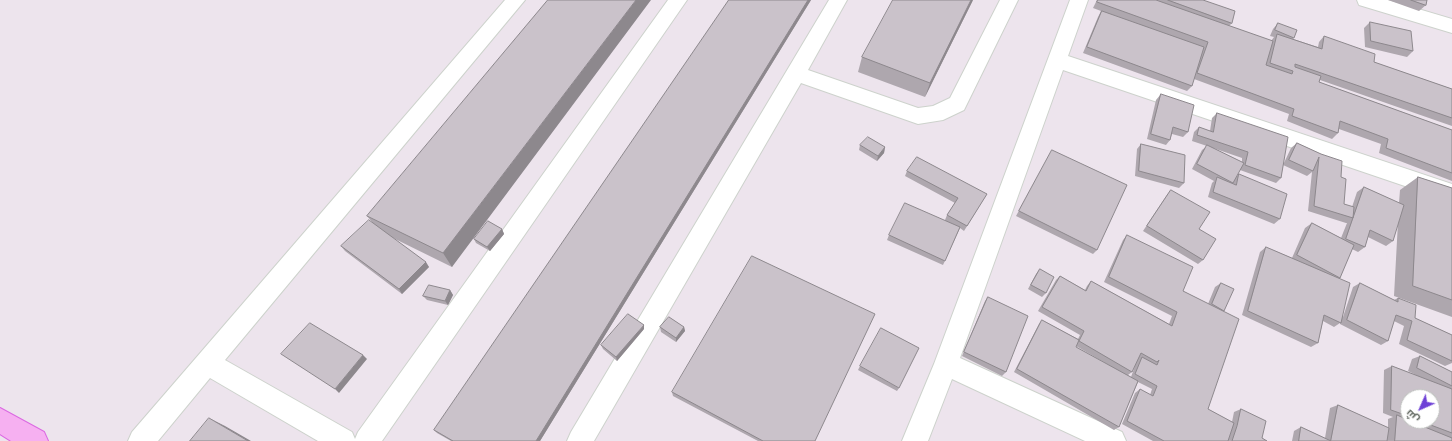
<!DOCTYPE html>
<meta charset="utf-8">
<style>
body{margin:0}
#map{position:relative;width:1452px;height:441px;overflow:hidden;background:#ede4ed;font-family:"IBM Plex Sans",Cairo,sans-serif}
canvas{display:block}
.north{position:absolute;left:1400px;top:389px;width:40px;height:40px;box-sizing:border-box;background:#fff;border:1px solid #bec1be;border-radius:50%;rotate:225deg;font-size:11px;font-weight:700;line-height:16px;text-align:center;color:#5d635c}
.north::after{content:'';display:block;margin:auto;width:14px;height:18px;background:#6e41d6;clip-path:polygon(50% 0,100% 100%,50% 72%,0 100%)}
</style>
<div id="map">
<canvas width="1452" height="441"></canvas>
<div class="north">ش</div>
</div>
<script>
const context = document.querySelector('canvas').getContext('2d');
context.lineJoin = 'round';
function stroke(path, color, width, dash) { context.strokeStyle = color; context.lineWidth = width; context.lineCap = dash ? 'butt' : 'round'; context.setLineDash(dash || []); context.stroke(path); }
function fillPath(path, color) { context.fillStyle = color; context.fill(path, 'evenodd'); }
const minor = new Path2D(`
 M505,0H525L225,360L352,432L355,439L358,432L668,0H687L382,441H318L210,378L158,441H128L132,432Z
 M829,0H847L808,70L918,108L933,106L950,98L1000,0H1018L964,110L943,120L918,124L801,83L594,441H567L571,432Z
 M1070,0H1088L1068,56L1452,184V202L1063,70L960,358L1122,432L1126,441H1085L952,379L928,441H902L934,364Z
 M1357,0H1388L1452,19V33L1359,5Z`);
const major = new Path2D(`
 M0,408L44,432L48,441H11L0,434Z`);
stroke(minor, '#cdd2cc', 2);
stroke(major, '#db68e2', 2);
fillPath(minor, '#fff');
fillPath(major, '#f6b0f1');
fillPath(new Path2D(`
 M548,0L452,267L391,237L429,267L402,294L345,251L341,246L372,222L367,216Z
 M729,0H811L540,441H451L437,433L434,430Z
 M973,0L925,97L858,72L862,57Z
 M1097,0H1203L1232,23L1229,26L1271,41L1274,37L1270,36L1273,29L1278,23L1294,38L1293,39L1318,47L1319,42L1324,36L1374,62L1452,89V126L1320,80L1319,82L1452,130V181L1379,153L1381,144L1339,129L1338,133L1332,139L1287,121L1289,114L1194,79L1192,86L1187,91L1083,53L1098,17L1101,11L1093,8Z
 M1388,0H1427L1426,5L1419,11Z
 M1370,22L1413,51L1407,57L1365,47L1364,28Z
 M1161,94L1188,132L1183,137L1172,134L1170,140L1166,145L1147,139L1156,100Z
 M1217,113L1283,165L1291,148L1297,143L1321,154L1341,177L1344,204L1352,207L1357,192L1364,187L1399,203L1400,190L1418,177L1452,188V317L1394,296L1398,222L1393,241L1386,246L1368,237L1365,247L1358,252L1352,249L1340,278L1339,279L1343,317L1353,287L1360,283L1394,300L1398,298L1415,318L1452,335V363L1445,366L1399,344L1404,326L1394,321L1388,341L1381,345L1340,324V323L1334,327L1323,321L1318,343L1311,347L1242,315L1260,252L1266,247L1292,258L1305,228L1312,223L1341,238L1347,223H1346L1308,211L1312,172L1307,176L1283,165L1281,178L1276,183L1240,170V169L1236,177L1239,174L1280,219L1274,224L1208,197L1212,183L1214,181L1192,169L1202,150L1207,146L1192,141L1194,132L1199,127L1210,131L1212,118ZM1213,148L1242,158V162Z
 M1141,144L1184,183L1179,188L1135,176L1137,149Z
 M860,145L885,147L884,153L877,161L859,150Z
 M1052,150L1097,250L1093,254L1016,216Z
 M907,171L987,194L964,231L960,228L943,265L887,240L889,235L945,220L947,215L955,203L905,176Z
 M1171,190L1203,260L1198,264L1143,231L1167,195Z
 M502,229L504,234L490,251L476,243L474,239Z
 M1127,235L1183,291L1208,304L1215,287L1221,283L1224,311L1208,409L1232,422L1234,412L1241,409L1262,438L1267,441H1153L1122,424L1135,393L1140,389L1150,395L1152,389L1138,382L1119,427L1114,430L1014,372L1039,324L1042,320L1078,339L1080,335L1038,311L1056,280L1060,276L1085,290L1087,286L1091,281L1169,324L1172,316L1104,282L1123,240ZM1076,346L1112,367L1076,347ZM1135,366L1131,377L1128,375L1132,372Z
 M1040,269L1046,293L1042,297L1028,289L1036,274Z
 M450,290L453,295L448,305L427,300L423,296Z
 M988,297L1006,372L1002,376L962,356L985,301Z
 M660,327H684L685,331L676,342L661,332Z
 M644,329L617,361L603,349L601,345Z
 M1420,356L1452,372V441H1292L1294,431L1301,427L1325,438L1330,408L1338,405L1388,428V419L1393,417L1383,413L1384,370L1392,366L1416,375L1408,371L1412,359ZM1408,397L1432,421H1408Z
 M860,366L899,388L897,391L858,370Z
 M672,392L815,441H758L673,396Z`), '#aea7ae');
fillPath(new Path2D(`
 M636,0H651L452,267L443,253Z
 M808,0H811L540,441H536Z
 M971,0H973L925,97L930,83Z
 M885,147L884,153L877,161L878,156Z
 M502,229L504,234L490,251L487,247Z
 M426,262L429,267L402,294L399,289Z
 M450,290L453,295L448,305L445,301Z
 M644,325V329L617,361L616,357Z
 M684,327L685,331L676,342V338Z
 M363,355L367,359L339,393L335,389Z
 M209,418L225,426L251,441H248Z`), '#8d888d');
const building = new Path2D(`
 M548,0H636L443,253L367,216Z
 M729,0H808L536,441H453L434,430Z
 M893,0H971L930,83L862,57Z
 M1098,0H1156L1273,41L1266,65L1292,74L1293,71L1270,63L1277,34L1322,49L1324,36L1375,54L1374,62L1452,89V118L1295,64V67L1321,76L1319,82L1452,130V173L1386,148L1388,139L1340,121L1338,133L1292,116L1294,109L1197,73L1208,42L1097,2Z
 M1168,0H1203L1235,11L1232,23Z
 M1411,0H1427L1426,5Z
 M1102,11L1204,47L1192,86L1087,47Z
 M1370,22L1411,31L1413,51L1371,41Z
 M1278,23L1297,30L1294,38L1275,30Z
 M1161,94L1194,105L1188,132L1173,127L1170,140L1151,134Z
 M1217,113L1288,137L1281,178L1245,165L1248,152L1197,135L1199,127L1213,132Z
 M868,137L885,147L878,156L860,145Z
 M1297,143L1321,154L1342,161L1341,177L1346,179L1344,204L1354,207L1353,218L1314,206L1319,157L1313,171L1289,160Z
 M1141,144L1185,155L1184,183L1139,171Z
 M1207,145L1244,163L1233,183L1197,164Z
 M1052,150L1127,185L1097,250L1019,211Z
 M917,157L987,194L967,226L947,215L958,198L907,171Z
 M1239,174L1287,194L1280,219L1213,192L1217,177L1236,185Z
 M1418,177L1452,188V300L1413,286Z
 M1364,187L1404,205L1393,241L1370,230L1365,247L1346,239Z
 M1171,190L1210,212L1199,229L1216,239L1203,260L1147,226Z
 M905,203L960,227L945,261L889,235Z
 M369,220L426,262L399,289L341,246Z
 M488,221L502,229L487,247L474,239Z
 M1312,223L1354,245L1340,278L1297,255Z
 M1127,235L1193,267L1183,291L1239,319L1208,409L1234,423L1228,441H1164L1127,421L1140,389L1153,396L1157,386L1135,374L1142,357L1157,365L1159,360L1157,362L1141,353L1132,372L1079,341L1084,331L1042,307L1060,276L1086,291L1091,281L1172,326L1177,312L1109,277Z
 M1266,247L1350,283L1341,323L1324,315L1318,343L1248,311Z
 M752,256L875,314L815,441H763L672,392Z
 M1040,269L1054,277L1046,293L1031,285Z
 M1221,283L1234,289L1224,311L1212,304Z
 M1360,283L1398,302V298L1416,305L1415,318L1452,335V361L1407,340L1412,321L1396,315L1388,341L1347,320Z
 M429,285L450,290L445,301L423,296Z
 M988,297L1028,316L1006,372L964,352Z
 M628,314L644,325L616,357L601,345Z
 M669,317L684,327L676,338L660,327Z
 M1042,320L1079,340L1076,347L1138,381L1119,427L1017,369Z
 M310,323L363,355L335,389L281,354Z
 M881,328L919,348L899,388L860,366Z
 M1420,356L1452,372V386L1417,368Z
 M1392,366L1452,389V433L1420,421H1432V397H1408V416L1391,410Z
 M1338,405L1389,428L1387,441H1331Z
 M1241,409L1266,421L1262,438L1267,441H1232L1237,426Z
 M1397,415L1408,420V421H1410L1452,438V441H1395Z
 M209,418L248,441H190Z
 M1301,427L1331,441H1299Z`);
fillPath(building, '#cac2ca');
stroke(building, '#8d888d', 1);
</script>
